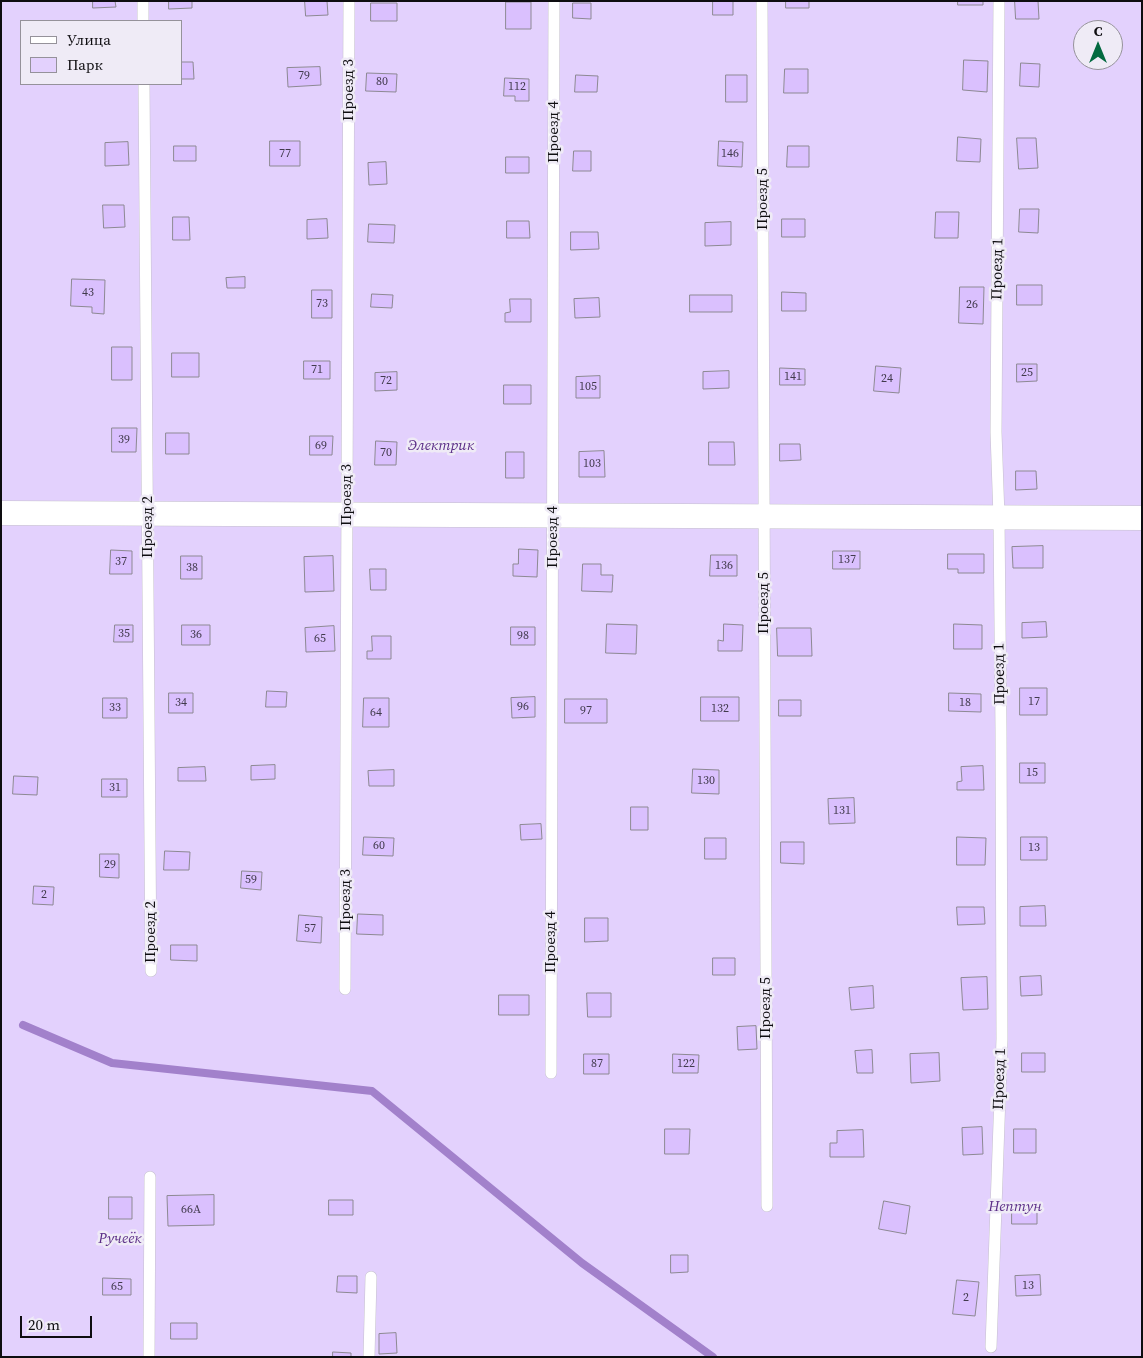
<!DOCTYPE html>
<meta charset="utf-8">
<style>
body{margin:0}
#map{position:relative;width:1143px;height:1358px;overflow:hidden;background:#efebf6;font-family:"Source Serif 4",serif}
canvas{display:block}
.frame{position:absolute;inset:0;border:2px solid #0e0d10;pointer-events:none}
.legend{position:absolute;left:20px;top:20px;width:162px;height:65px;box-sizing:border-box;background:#efebf6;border:1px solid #95929a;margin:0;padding:6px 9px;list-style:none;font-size:15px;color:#0e0d10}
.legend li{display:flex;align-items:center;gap:10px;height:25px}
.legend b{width:25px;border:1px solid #95929a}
.north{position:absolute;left:1073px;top:20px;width:50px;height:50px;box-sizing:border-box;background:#efebf6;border:1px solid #95929a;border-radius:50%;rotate:0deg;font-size:14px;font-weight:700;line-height:20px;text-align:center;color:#0e0d10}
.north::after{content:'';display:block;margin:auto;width:18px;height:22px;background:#036a40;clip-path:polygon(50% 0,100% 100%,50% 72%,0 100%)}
.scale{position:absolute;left:20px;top:1316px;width:72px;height:22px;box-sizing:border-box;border:2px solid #0e0d10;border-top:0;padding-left:6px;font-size:15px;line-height:18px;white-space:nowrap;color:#0e0d10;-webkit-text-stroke:4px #efebf6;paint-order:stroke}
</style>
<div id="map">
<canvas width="1143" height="1358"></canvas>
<div class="frame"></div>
<ul class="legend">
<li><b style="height:6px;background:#fff"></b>Улица</li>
<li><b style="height:14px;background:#e3d1fd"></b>Парк</li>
</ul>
<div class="north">С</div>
<div class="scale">20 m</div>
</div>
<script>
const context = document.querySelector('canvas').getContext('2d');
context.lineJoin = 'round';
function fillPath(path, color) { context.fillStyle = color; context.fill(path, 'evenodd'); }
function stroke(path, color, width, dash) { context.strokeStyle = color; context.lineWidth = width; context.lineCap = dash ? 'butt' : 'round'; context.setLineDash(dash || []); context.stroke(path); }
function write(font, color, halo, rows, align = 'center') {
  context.font = font + ' "Source Serif 4",serif'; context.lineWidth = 5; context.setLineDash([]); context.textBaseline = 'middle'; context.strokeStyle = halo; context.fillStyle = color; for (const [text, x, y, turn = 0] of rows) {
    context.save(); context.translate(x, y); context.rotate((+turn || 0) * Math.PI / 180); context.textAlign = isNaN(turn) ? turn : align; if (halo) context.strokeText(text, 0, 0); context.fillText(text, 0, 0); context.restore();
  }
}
fillPath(new Path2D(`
 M1,1H1142V1357H1ZM21,21H181V84H21ZM1083,30H1113V60H1083Z`), '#e3d1fd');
stroke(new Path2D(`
 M23,1025L112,1063L372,1091L582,1263L713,1357`), '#a281cb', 8);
const building = new Path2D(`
 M93,1H115L116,7L93,8Z
 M169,1H192V8L169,9Z
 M305,1H327L328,15L306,16Z
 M713,1H733V15H713Z
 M786,1H809V8H786Z
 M958,1H983V5H958Z
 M1015,1H1038L1039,19H1016Z
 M506,2H531V29H506Z
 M371,3H397V21H371Z
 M573,3H591V19L573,18Z
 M964,60L988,61L987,92L963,90Z
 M181,62H193L194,79H181Z
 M1021,63L1040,64L1039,87L1020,86Z
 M320,67L321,85L288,87L287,68Z
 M785,69H808V93H784Z
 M367,73L397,74L396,92L366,91Z
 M576,75L598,76L597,92H575Z
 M726,75H747V102H726Z
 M505,78L529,79V101H515V96H504Z
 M958,137L981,139L980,162L957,161Z
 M1017,138H1036L1038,168L1019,169Z
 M270,141H300V166H270Z
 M719,141L743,142L742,167L718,166Z
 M128,142L129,165L105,166V143Z
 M174,146H196V161H174Z
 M788,146H809V167H787Z
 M574,151H591V171H573Z
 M506,157H529V173H506Z
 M386,162L387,184L369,185L368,163Z
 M103,205H124L125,227L104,228Z
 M1020,209H1039L1038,233L1019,232Z
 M936,212H959L958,238H935Z
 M173,217H189L190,240H173Z
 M327,219L328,238L307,239V220Z
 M782,219H805V237H782Z
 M507,221H529L530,238H507Z
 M731,222V245L705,246V223Z
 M369,224L395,225L394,243L368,242Z
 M571,232H598L599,249L571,250Z
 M245,277V288H227L226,278Z
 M72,279L105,280L104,314L92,313V307L71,306Z
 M1017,285H1042V305H1017Z
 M960,287H984L983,324L959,323Z
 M312,290H332V318H312Z
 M782,292L806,293V311H782Z
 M372,294L393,295L392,308L371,307Z
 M690,295H732V312H690Z
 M599,298L600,317L575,318L574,299Z
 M510,299H531V322H505V313L510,312Z
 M112,347H132V380H112Z
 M172,353H199V377H172Z
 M304,361H330V379H304Z
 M1017,364H1037V381L1017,382Z
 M876,366L901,368L899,393L874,391Z
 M780,368L805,369V385H780Z
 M729,371V388L703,389V372Z
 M397,372V390L375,391V373Z
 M600,376V398H576V377Z
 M504,385H531V404H504Z
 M112,428H137L136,452H112Z
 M166,433H189V454H166Z
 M310,436H333L332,455H310Z
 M376,441L397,442L396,465H375Z
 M709,442H734L735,465H709Z
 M780,444H800L801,460L780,461Z
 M604,451L605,477H579V452Z
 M506,452H524V478H506Z
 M1016,471H1036L1037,489L1016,490Z
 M1043,546V568H1013L1012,547Z
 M519,549L538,550L537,577L513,576V564H518Z
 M111,550L132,551V574H110Z
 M833,551H860V569H833Z
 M948,554H984V573H958V569H948Z
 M711,555H737V576H710Z
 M181,556H202V579H181Z
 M333,556L334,591L305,592L304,557Z
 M583,564H601V575H613L612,592L582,591Z
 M370,569H386V590H371Z
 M1046,622L1047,637L1022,638V623Z
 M607,624L637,625L636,654L606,653Z
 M724,624L743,625L742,651H718V640L723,641Z
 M954,624L982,625V649H954Z
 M115,625H133V642H114Z
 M182,625H210V645H182Z
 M334,626L335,651L306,652L305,628Z
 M511,627H535V645H511Z
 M777,628H811L812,656H778Z
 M372,636H391V659H367V651H372Z
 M1020,688H1047V715H1020Z
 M267,691L287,692L286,707H266Z
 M169,693H193V713H169Z
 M949,693L981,694V712L949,711Z
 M535,697V717L512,718L511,698Z
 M701,697H739V721H701Z
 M103,698H127V718H103Z
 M364,698H389V727H363Z
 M565,699H607V723H565Z
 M779,700H801V716H779Z
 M1020,763H1045V783H1020Z
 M275,765V779L251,780V766Z
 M983,766L984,790H957V782L962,781L961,767Z
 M205,767L206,781H178V768Z
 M693,769L719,770V794L692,793Z
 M394,770V786H369L368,771Z
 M14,776L38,777L37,795L13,794Z
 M102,779H127V797H102Z
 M854,798L855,823L829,824L828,799Z
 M631,807H648V830H631Z
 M541,824L542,839L521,840L520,825Z
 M364,837L394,838L393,856L363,855Z
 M957,837L986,838L985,865H957Z
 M1021,837H1047V860H1021Z
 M705,838H726V859H705Z
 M781,842H804V864L781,863Z
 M165,851L190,852L189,870H164Z
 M100,854H119V878L100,877Z
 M242,871L262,872L261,890L241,888Z
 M34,886L54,887L53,905L33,904Z
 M1045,906L1046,926H1020V907Z
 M957,907H984L985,924L958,925Z
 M358,914L383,915V935L357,934Z
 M299,915L322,917L321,943L297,941Z
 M585,918H608V941L585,942Z
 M171,945H197V961L171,960Z
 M713,958H735V975H713Z
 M1041,976L1042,995L1021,996L1020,977Z
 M987,977L988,1009L963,1010L961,978Z
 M873,986L874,1008L851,1010L849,988Z
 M587,993H611V1017H588Z
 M499,995H529V1015H499Z
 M756,1026L757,1049L738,1050L737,1027Z
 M872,1050L873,1073H857L855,1051Z
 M939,1053L940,1081L911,1083L910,1054Z
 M1022,1053H1045V1072H1022Z
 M584,1054H609V1074H584Z
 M673,1054L699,1055L698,1073H673Z
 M982,1127L983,1154L963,1155L962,1128Z
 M665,1129H690L689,1154H665Z
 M1014,1129H1036V1153H1014Z
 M863,1130L864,1157H830V1143H837V1131Z
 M214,1195V1225L168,1226L167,1196Z
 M109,1197H132V1219H109Z
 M329,1200H353V1215H329Z
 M884,1201L910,1206L906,1234L879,1229Z
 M1012,1207H1037V1224H1012Z
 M671,1255H688V1272L671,1273Z
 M1040,1275L1041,1295L1016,1296L1015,1276Z
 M338,1276H357V1293L337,1292Z
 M103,1278L131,1279V1295H103Z
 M957,1280L979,1282L975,1316L953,1314Z
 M171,1323H197V1339H171Z
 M396,1333L397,1353L379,1354V1334Z
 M333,1352L351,1353V1357H333Z`);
fillPath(building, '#dac0fe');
stroke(building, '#8d8993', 1);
const lane = new Path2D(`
 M143,1V21
 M762,1L767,1206
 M144,84L151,971
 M345,989L349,1
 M551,1073L554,1
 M991,1347L1002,1039L1001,731L999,517L996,432L999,1
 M149,1357L150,1177
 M369,1357L371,1277`);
const street = new Path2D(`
 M1,513L1142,518`);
stroke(lane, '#c5c1cc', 12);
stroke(street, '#c5c1cc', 25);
stroke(lane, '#fff', 11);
stroke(street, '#fff', 24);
write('12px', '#413a4c', null, [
 ["79",304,76],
 ["80",382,82],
 ["112",517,87],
 ["77",285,154],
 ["146",730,154],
 ["43",88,293],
 ["73",322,304],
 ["26",972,305],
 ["71",317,370],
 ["25",1027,373],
 ["141",793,377],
 ["24",887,379],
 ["72",386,381],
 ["105",588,387],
 ["39",124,440],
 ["69",321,446],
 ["70",386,453],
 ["103",592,464],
 ["137",847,560],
 ["37",121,562],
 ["136",724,566],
 ["38",192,568],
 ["35",124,634],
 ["36",196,635],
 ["98",523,636],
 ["65",320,639],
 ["17",1034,702],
 ["34",181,703],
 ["18",965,703],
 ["96",523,707],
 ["33",115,708],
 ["132",720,709],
 ["97",586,711],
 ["64",376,713],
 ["15",1032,773],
 ["130",706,781],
 ["31",115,788],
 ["131",842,811],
 ["60",379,846],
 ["13",1034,848],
 ["29",110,865],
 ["59",251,880],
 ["2",44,895],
 ["57",310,929],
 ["87",597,1064],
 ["122",686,1064],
 ["66А",191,1210],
 ["13",1028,1286],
 ["65",117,1287],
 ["2",966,1298]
]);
write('15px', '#0e0d10', '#efebf6', [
 ["Проезд 3",349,90,-90],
 ["Проезд 4",554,132,-90],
 ["Проезд 5",763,199,-90],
 ["Проезд 1",998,269,-89],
 ["Проезд 3",347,495,-90],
 ["Проезд 2",148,527,-90],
 ["Проезд 4",553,537,-90],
 ["Проезд 5",764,603,-90],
 ["Проезд 1",1000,674,-91],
 ["Проезд 3",346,900,-90],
 ["Проезд 2",151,932,-90],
 ["Проезд 4",551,942,-90],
 ["Проезд 5",766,1008,-90],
 ["Проезд 1",1000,1079,-88]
]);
write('italic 15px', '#5b2e87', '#efebf6', [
 ["Электрик",441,446],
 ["Нептун",1015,1207],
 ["Ручеёк",120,1239]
]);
</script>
